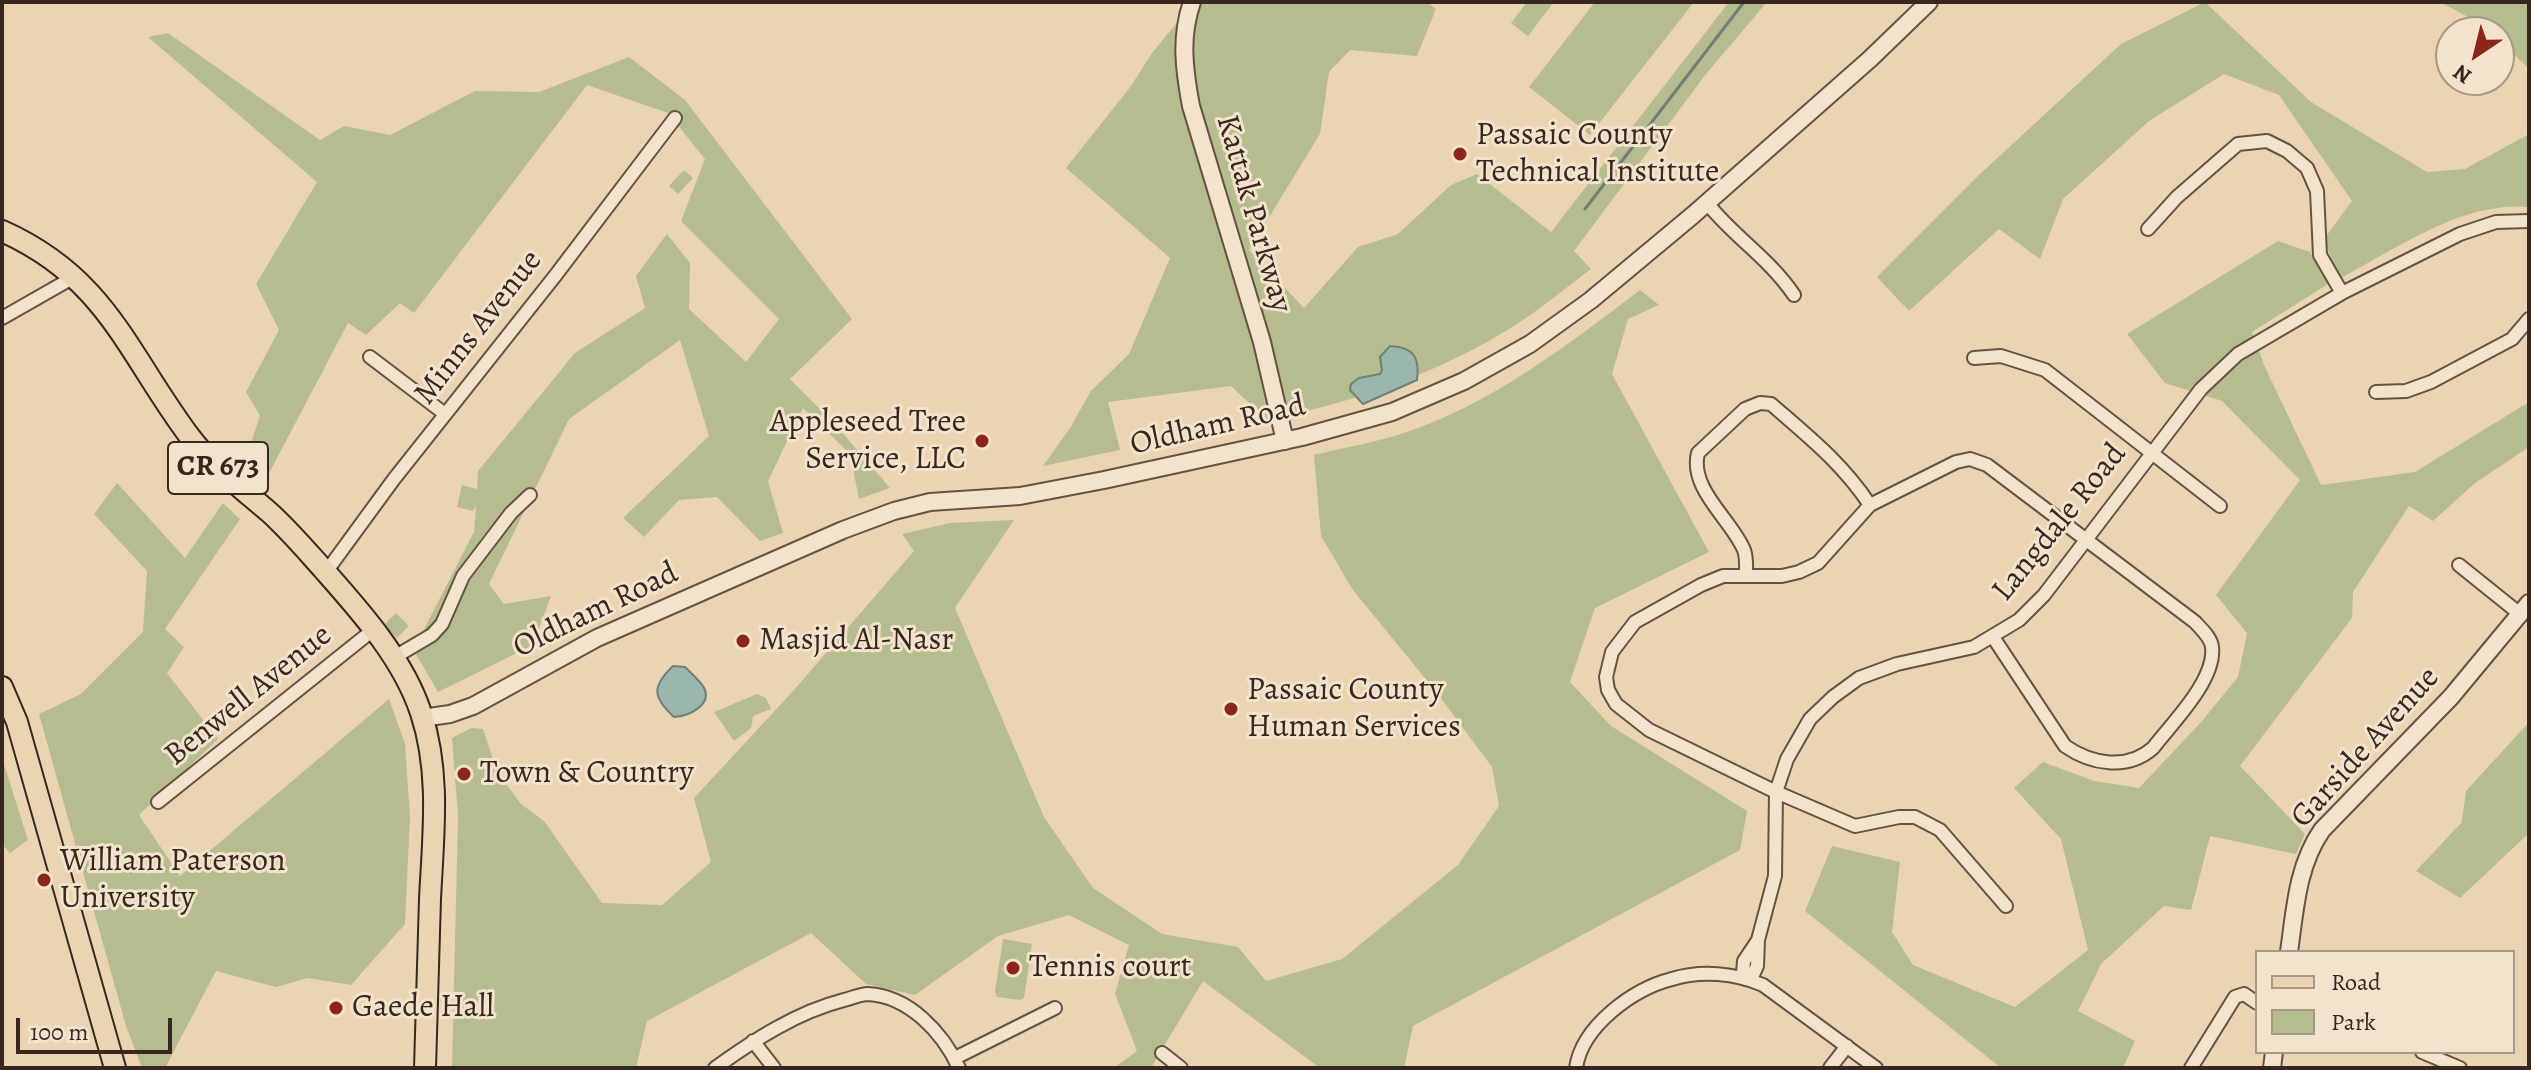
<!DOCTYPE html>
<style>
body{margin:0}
#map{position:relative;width:2531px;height:1070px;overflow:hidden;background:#ebd4b1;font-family:Alegreya,serif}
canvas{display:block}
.frame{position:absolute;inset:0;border:4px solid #37271f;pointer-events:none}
.legend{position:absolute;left:2255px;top:950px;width:260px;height:104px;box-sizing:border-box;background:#f2e3cc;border:2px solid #a79887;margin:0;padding:10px 14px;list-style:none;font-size:24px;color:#37271f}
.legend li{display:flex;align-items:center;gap:16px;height:40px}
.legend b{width:40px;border:2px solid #a79887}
.north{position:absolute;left:2435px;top:16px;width:80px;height:80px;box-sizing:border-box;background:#f2e3cc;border:2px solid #a79887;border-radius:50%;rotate:215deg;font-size:22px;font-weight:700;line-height:32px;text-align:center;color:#37271f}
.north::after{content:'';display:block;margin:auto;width:28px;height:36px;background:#8f2418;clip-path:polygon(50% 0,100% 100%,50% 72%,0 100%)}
.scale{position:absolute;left:16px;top:1018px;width:156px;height:36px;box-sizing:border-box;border:4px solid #37271f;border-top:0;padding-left:10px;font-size:24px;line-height:28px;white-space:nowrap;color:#37271f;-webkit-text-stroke:6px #f2e3cc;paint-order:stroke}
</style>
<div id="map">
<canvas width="2531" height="1070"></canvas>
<div class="frame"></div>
<ul class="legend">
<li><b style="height:10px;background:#ebd4b1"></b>Road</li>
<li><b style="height:22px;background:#b5bd8e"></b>Park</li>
</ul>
<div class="north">N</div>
<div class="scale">100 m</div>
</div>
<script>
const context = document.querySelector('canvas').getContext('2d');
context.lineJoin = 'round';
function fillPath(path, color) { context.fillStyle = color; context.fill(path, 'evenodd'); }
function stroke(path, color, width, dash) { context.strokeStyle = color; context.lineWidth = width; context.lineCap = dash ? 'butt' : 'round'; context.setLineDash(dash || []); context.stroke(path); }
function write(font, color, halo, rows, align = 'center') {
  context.font = font + ' Alegreya,serif'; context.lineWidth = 6; context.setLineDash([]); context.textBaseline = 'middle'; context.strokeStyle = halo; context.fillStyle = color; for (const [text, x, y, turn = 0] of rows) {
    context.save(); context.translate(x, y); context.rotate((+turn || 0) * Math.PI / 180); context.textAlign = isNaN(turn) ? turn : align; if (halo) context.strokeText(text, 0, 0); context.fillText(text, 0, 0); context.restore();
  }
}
fillPath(new Path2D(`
 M1194,2H1427L1436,9L1417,56L1350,50L1329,72L1320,134L1249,250L1304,308L1358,247L1398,234L1451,185L1477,174L1551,232L1729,2H1767L1706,74L1574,251L1591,269C1567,287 1543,307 1517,324C1442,372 1355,402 1267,420L1231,386L1108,402L1120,450L1043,466L1070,428L1091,391L1129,354L1170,258L1066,168L1131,86L1152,53Z
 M1527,2H1554L1528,36L1511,23Z
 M1595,2H1694L1590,135L1529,87Z
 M2205,2L2311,102L2427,172L2465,169L2529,134V207C2462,201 2396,249 2339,279L2324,239L2352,201L2279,95L2224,74L2149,121L2063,199L2040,259L1999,229L1909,311L1877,277L1979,175L2121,44Z
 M2440,2H2529V69L2499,40V32H2491L2485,26Z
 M168,33L320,140L344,126L390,135L475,91L539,92L629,57L685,100L852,319L790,379L835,424L890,488L859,499L850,454L803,408L768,481L783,533L760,541L717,497L679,500L644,537L623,518L709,436L680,340L569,419L489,584L504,604L551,596L535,639L537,643L438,692L410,644L420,637L474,532L476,506L473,511L457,507L462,485L477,489L478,471L575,353L645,308L636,276L667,234L690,263L689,309L746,362L779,319L681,221L705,159L668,113L587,85L414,313L400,303L366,335L348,323L266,479L245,460L260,416L246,392L279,330L256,284L317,182L148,37Z
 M684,170L693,178L678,194L669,186Z
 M2278,241L2310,252L2328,284L2252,332L2264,365L2321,485L2415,472L2529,402V447L2475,483L2433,521L2409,506L2353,592L2352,618L2240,766L2305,834L2296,854L2210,836L2191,910L2164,906L2101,964L2078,1011L2135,1041L2123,1068H2001L1805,911L1832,846L1900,862L1892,932L1913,965L2015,1007L2088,950L2061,839L2014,788L2043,762L2094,781L2139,788L2202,721L2238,677L2247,633L2216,595L2300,480L2222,401L2165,383L2127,334Z
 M1640,290L1659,305L1628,319L1612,374L1709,552L1595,608L1570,682L1611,726L1747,811L1740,850L1413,1026L1404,1068H1320L1203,981L1151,1068H1114L1137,1051L1115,994L1129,945L1069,915L998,936L915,995L866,984L811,933L647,1021L636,1068H452L458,817L452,738L471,728L483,729L497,772L521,804L544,821L602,903L662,905L711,862L694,798L794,690L914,551L902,534L950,523L1014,520L955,608L1044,817L1093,888L1162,934L1238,947L1266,981L1342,959L1458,865L1499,806L1492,767L1437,693L1353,590L1321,536L1314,455C1342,448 1371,443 1398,435C1489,406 1565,347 1640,290Z
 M117,483L185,558L223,503L240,519L165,629L184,647L167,673L218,739L139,815L180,876L389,699L405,744L410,816L405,924L351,985L308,978L276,987L216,971L165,1068H142L126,1026L39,714L81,694L143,632L147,571L94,514Z
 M396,613L409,626L397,638L384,625Z
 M757,694L766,698L771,709L753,716L751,728L734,741L714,712Z
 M2529,722V833L2460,898L2416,871L2462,822L2466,791Z
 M2,758L28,840L10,853L2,844Z
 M1003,939L1032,944L1024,998L1020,1000L997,997L995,992Z`), '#b5bd8e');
const water = new Path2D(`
 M1390,346C1414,347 1420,358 1417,380L1363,404L1350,390L1351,384L1359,378L1380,374L1382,370L1380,357Z
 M673,666L685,667C691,673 698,679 703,686C714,704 690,716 674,717C652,697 652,686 673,666Z`);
fillPath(water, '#98b8af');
stroke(water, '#717e75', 2);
stroke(new Path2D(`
 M1585,209L1744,2`), '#717e75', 3);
const minor = new Path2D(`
 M1707,203C1734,237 1769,258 1794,295
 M2148,229L2177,197L2238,144L2267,141L2287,151L2307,168L2317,191L2320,255L2342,293
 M2,318L74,277
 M370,357L445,414
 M1974,358L2001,356L2045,370L2220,506
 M2376,392L2406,391L2431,382L2512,339L2529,319
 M2459,565L2520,614
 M326,572L394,479L555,276L675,118
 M1746,576C1746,568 1747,558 1744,550C1731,519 1689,489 1698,453L1745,409L1760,403L1771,404C1809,437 1842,463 1870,505
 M1993,637L2065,746C2091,764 2127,771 2153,748C2172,723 2216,680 2212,647C2211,637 2201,629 2195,622L1987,465L1970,459L1956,462L1870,505L1818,563L1799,572L1782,576H1723L1701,585L1635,622L1612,652L1606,677L1608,690L1616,704L1649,730L1776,792L1855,826L1899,817H1915L1940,830L2006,906
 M393,658L432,635L442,624L463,576L511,513L530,495
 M158,802L373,630
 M1758,940L1775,876L1776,792L1787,759L1810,719L1833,697L1859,678L1897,664L1974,647L2019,620L2044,595L2201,389L2238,354L2342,293L2460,234L2496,222L2529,221
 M1758,940L1757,966L1752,977L1746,979L1743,973L1744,961Z
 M753,1041L774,1068
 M2422,1052L2460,1068
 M1162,1053L1181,1068
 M955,1058L1055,1008
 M715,1068C754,1040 797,1012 844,1000C852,998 861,994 868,994C909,996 943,1033 959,1068
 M1576,1068C1582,1026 1633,989 1672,979C1701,970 1735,973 1763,985L1876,1068
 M1830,1068L1847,1046
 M2191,1068L2235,997L2244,994L2257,1003`);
const tertiary = new Path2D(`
 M1192,2C1180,37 1184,69 1191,106L1262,342L1285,441
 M422,718L450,714L473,706L597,638L843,530L894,511L930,502L1020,496L1104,480L1302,437L1392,412L1464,381L1530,344L1591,300L1693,215L1870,59L1929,2
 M2289,952C2295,910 2297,866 2322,830L2451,697L2529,603
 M2272,1068L2274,1052`);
const primary = new Path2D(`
 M2,231C107,278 127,353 190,437C212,466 241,488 269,512C288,529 305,549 323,569C360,611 403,658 421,713C441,773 433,837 430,899C428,955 427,1012 425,1068
 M2,687L17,722L115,1068`);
stroke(minor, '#645244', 16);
stroke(tertiary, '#645244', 20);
stroke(primary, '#37271f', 24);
stroke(minor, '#f2e3cc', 12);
stroke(tertiary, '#f2e3cc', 16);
stroke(primary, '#ebd4b1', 20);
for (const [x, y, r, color] of [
 [1460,154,8,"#8f2418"],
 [982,441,8,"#8f2418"],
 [743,641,8,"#8f2418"],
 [1231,709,8,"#8f2418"],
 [464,774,8,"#8f2418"],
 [44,880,8,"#8f2418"],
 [1013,968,8,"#8f2418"],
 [336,1008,8,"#8f2418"]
]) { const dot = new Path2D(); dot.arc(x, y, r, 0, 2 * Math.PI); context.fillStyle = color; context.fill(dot); stroke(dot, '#f2e3cc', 3); }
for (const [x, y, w] of [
 [218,468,100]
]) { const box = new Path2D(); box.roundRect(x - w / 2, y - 26, w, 52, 6); context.fillStyle = '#f2e3cc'; context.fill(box); stroke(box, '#37271f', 2); }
write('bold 30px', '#37271f', null, [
 ["CR 673",218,468]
]);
write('32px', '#37271f', '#f2e3cc', [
 ["Passaic County",1476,136],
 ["Technical Institute",1476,173],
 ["Appleseed Tree",966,423,"right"],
 ["Service, LLC",966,460,"right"],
 ["Masjid Al-Nasr",759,641],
 ["Passaic County",1247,691],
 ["Human Services",1247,728],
 ["Town & Country",480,774],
 ["William Paterson",60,862],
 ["University",60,899],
 ["Tennis court",1029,968],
 ["Gaede Hall",352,1008]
], 'left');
write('32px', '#37271f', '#f2e3cc', [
 ["Kattak Parkway",1253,214,74],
 ["Minns Avenue",479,328,-52],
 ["Oldham Road",1218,426,-13],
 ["Langdale Road",2060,523,-51],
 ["Oldham Road",596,611,-26],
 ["Benwell Avenue",249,696,-39],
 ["Garside Avenue",2366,748,-48]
]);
</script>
